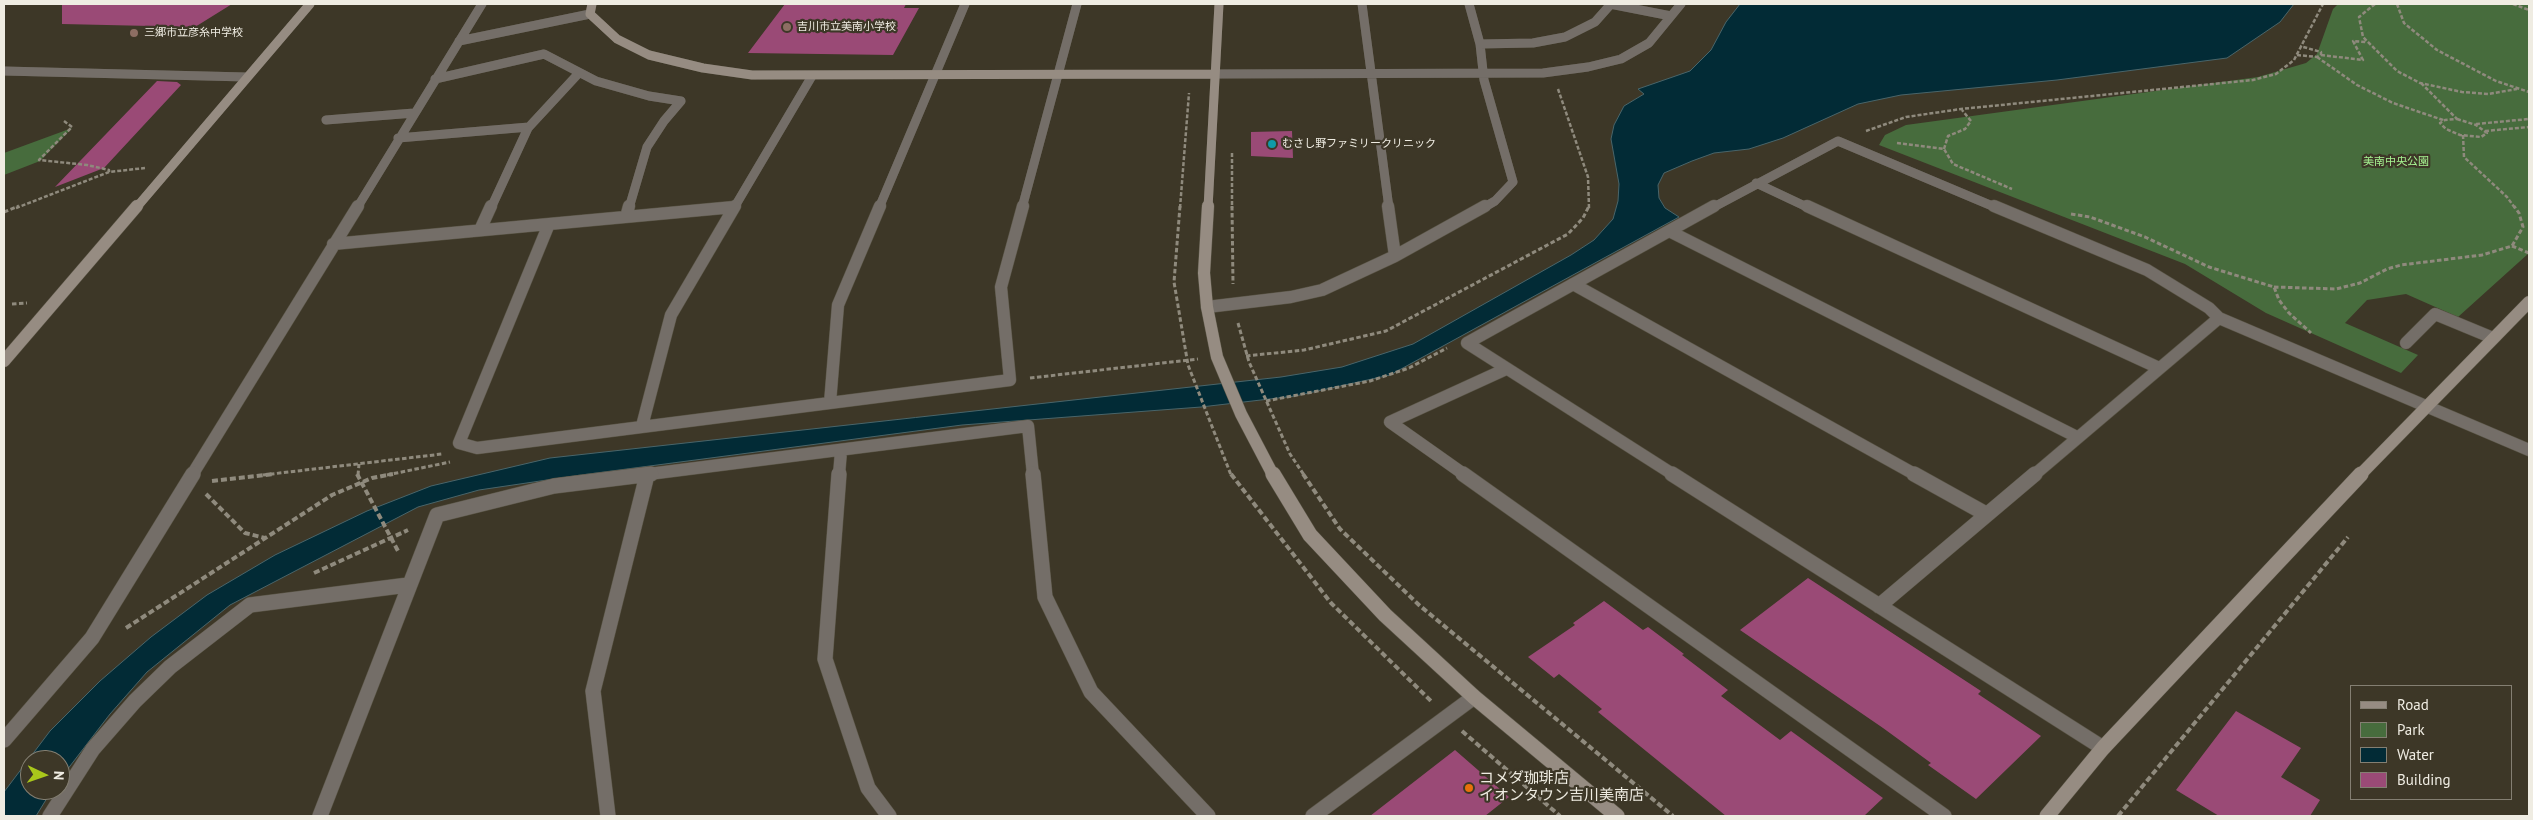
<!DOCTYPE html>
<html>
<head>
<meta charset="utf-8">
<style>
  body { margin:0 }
  #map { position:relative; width:2533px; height:820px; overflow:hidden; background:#3d3727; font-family:"PT Sans",sans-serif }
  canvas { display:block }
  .frame { position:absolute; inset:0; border:5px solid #efece2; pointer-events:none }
  .legend { position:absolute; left:2350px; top:685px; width:162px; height:115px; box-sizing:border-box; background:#3d3727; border:1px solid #847f72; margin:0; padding:6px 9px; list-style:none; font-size:15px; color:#efece2 }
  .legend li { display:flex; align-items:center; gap:10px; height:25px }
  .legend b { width:25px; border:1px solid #847f72 }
  .north { position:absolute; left:20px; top:750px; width:50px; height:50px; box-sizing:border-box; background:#3d3727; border:1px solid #847f72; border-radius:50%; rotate:93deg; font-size:14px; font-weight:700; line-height:20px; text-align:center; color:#efece2 }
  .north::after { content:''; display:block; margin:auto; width:18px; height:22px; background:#a9c71b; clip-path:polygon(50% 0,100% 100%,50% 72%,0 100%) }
</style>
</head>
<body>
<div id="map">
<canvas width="2533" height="820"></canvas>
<div class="frame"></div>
<ul class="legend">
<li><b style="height:6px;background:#968c82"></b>Road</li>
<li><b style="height:14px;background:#476c3d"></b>Park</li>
<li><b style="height:14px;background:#022b36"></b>Water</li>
<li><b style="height:14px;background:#9a4a76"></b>Building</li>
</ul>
<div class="north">N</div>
</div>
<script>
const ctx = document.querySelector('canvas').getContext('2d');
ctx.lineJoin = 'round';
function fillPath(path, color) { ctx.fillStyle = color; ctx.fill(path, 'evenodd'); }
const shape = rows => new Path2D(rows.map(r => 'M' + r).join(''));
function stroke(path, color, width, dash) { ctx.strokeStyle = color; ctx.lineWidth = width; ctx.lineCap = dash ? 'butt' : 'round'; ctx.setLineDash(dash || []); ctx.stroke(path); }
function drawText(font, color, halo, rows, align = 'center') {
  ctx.font = font + ' "PT Sans","Noto Sans JP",sans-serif'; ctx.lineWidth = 4.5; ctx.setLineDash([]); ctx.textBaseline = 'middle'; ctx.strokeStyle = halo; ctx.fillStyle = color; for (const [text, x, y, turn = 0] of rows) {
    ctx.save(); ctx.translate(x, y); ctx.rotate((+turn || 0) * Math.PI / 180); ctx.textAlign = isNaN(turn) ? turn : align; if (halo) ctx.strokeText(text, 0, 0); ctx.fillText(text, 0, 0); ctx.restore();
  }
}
fillPath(shape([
  [2338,4,2529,4,2529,253,2458,317,2406,294,2367,300,2345,323,2418,355,2401,373,2266,313,2185,264,1879,145,1885,135,1906,125,2258,77,2306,63,2317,54,2333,9],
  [72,128,40,161,4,175,4,153]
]), '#476c3d');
const water = shape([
  [1740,4,2294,4,2280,22,2227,58,2057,80,1901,95,1858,104,1783,138,1749,149,1714,153,1692,161,1664,173,1658,185,1659,198,1665,208,1679,217,1390,375,1295,396,1201,407,962,425,581,475,479,490,418,507,230,605,147,672,110,714,60,779,60,760,30,760,30,790,52,790,36,816,4,816,4,792,50,731,100,681,151,637,207,595,275,555,367,511,431,486,550,458,1281,377,1342,367,1413,344,1571,255,1594,240,1613,219,1618,201,1619,184,1611,139,1614,125,1624,106,1644,94,1638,89,1690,71,1711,50,1726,22,1740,4]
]);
fillPath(water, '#022b36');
stroke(water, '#49656a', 1);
fillPath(shape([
  [62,4,232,4,195,27,62,24],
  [785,4,906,4,904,8,919,8,893,55,748,53],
  [157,81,177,82,181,85,104,168,55,187],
  [1292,131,1293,158,1251,156,1251,132],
  [1808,578,1981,691,1978,694,2041,736,1976,799,1928,765,1931,763,1883,728,1740,630],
  [1604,601,1643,630,1648,627,1684,654,1682,655,1728,690,1721,696,1780,740,1791,731,1883,798,1864,816,1726,816,1598,712,1602,709,1559,674,1554,678,1528,657,1575,625,1573,623],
  [2236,711,2301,748,2281,777,2320,800,2310,816,2219,816,2176,790],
  [1455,750,1509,797,1485,816,1370,816]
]), '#9a4a76');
const lane = shape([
  [2406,343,2435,314,2493,338]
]);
const streetFar2 = shape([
  [1362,4,1389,208],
  [1469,4,1480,44,1484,80,1513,182,1495,201,1483,208],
  [1610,4,1671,16],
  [459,41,590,14],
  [1480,44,1533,43,1565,37,1595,22,1611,4],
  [4,71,246,77],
  [1214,74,1543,73,1588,67,1621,59,1649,43,1681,4],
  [435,79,544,54,596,81,649,96,681,101,664,121,647,147,629,208],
  [326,120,414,113],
  [398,138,529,127],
  [1756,183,1809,208],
  [357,208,482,4],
  [491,208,528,128,578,74],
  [728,208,734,207],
  [734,208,812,76],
  [879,208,965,4],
  [1022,208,1077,4],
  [1712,208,1838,141,1997,208]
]);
const streetFar1 = shape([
  [1388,206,1395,256],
  [1807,206,2159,368],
  [1994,206,2147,270,2209,308,2219,318,2529,450],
  [734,207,549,224,459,443,477,448,1010,380,1001,287,1023,206],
  [626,217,629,206],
  [480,230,491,206],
  [1671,232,2077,437],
  [333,244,549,224],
  [1573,284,1916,475],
  [1207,307,1291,297,1322,290,1395,256,1485,206],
  [830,403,838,305,880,206],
  [642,426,671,315,735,206],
  [192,475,358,206],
  [641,475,1028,426,1033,475],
  [839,475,841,451],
  [1465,475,1390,422,1506,369],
  [1674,475,1467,343,1714,206],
  [2034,475,2219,318]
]);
const street = shape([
  [839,474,825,659,868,788,889,816],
  [1033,474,1045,597,1091,692,1208,816],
  [1463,474,1944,816],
  [1672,474,2103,748],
  [1914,474,1986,514],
  [1879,606,2035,474],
  [4,740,92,638,193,474],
  [50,816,93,749,135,701,170,667,250,605,408,585],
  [320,816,437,515,554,486,651,474],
  [608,816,593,691,647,475],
  [1313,816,1474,697]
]);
const secondaryFar2 = shape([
  [592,4,590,14,617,39,649,55,703,68,752,75,1214,74],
  [136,208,310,4],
  [1208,208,1219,4]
]);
const secondaryFar1 = shape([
  [1208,206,1204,273,1207,307,1217,357,1241,414,1273,475],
  [4,361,137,206],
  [2360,475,2529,302]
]);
const secondary = shape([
  [1273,474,1310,535,1385,615,1474,697,1617,816],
  [2047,816,2103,748,2361,474]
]);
stroke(lane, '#595445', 13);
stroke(streetFar2, '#595445', 9);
stroke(streetFar1, '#595445', 13);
stroke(street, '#595445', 16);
stroke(secondaryFar2, '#595445', 9);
stroke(secondaryFar1, '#595445', 13);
stroke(secondary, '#595445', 16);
stroke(shape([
  [2375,4,2359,17,2363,37,2397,71,2420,83,2462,92,2488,94,2517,89],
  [2397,4,2404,23,2437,50,2496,81,2529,92],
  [2513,4,2529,10],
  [2297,55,2317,57,2321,55,2321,52,2300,46],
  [2321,55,2363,60,2353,41,2366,42],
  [2317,57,2357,85,2393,103,2443,120],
  [2421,83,2457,119],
  [1558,89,1588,177,1589,208],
  [2457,119,2476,125,2487,133,2481,137,2460,135,2446,129,2440,123,2445,120,2457,119],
  [64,121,72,127,39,160,87,165,109,170,109,172],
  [2476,124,2529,119],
  [1866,131,1906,117,1961,109,2253,80,2276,74,2294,60,2323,4],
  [2485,131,2529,127],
  [2463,135,2464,157,2507,197,2515,208],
  [1897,143,1944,149,1953,164,2012,189],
  [1944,149,1948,136,1965,129,1971,121,1962,110],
  [1232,153,1232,208],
  [16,208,109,172,145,168],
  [1180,208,1189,93]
]), '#8f8a7d', 2.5, [4, 2]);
stroke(shape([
  [1180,206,1174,282,1188,365,1231,475],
  [1232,206,1233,284],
  [4,212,19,206],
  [2071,214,2090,217,2145,237,2209,267,2274,287,2279,300,2289,313,2311,333],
  [2512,246,2529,253],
  [2274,287,2336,289,2360,283,2387,269,2401,265,2482,255,2512,246,2523,227,2519,213,2514,206],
  [12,304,27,303],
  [1238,323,1249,362,1290,454,1304,475],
  [1246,356,1304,350,1386,331,1568,234,1583,218,1589,206],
  [1030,378,1198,359],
  [1266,401,1370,381,1409,368,1447,348],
  [263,475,442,454],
  [358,475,359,464],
  [387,475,450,462]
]), '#8f8a7d', 3, [4.5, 2.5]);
stroke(shape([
  [357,474,398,551,397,553],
  [1231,474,1331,603,1431,701],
  [1303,474,1340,529,1419,605,1673,816],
  [212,481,274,474],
  [206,494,245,533,265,538],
  [314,573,408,530],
  [126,628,332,495,372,478,393,474],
  [1462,731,1560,816],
  [2118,816,2348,537]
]), '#8f8a7d', 4, [6, 3]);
stroke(lane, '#746e68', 12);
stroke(streetFar2, '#746e68', 9);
stroke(streetFar1, '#746e68', 12);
stroke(street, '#746e68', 15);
stroke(secondaryFar2, '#968c82', 9);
stroke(secondaryFar1, '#968c82', 12);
stroke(secondary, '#968c82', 15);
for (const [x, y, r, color] of [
  [787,27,5,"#8d6e63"],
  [134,33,5,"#8d6e63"],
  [1272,144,5,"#0f9aa8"],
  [1469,788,5,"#e8710a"]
]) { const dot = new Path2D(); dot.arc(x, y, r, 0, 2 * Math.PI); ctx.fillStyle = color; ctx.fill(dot); stroke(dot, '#3d3727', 2); }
drawText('11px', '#efece2', '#3d3727', [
  ["吉川市立美南小学校",797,27],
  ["三郷市立彦糸中学校",144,33],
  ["むさし野ファミリークリニック",1282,144]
], 'left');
drawText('11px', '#a6f391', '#3d3727', [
  ["美南中央公園",2396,162]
]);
drawText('15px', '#efece2', '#3d3727', [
  ["コメダ珈琲店",1479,779],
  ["イオンタウン吉川美南店",1479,796]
], 'left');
</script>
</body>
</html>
